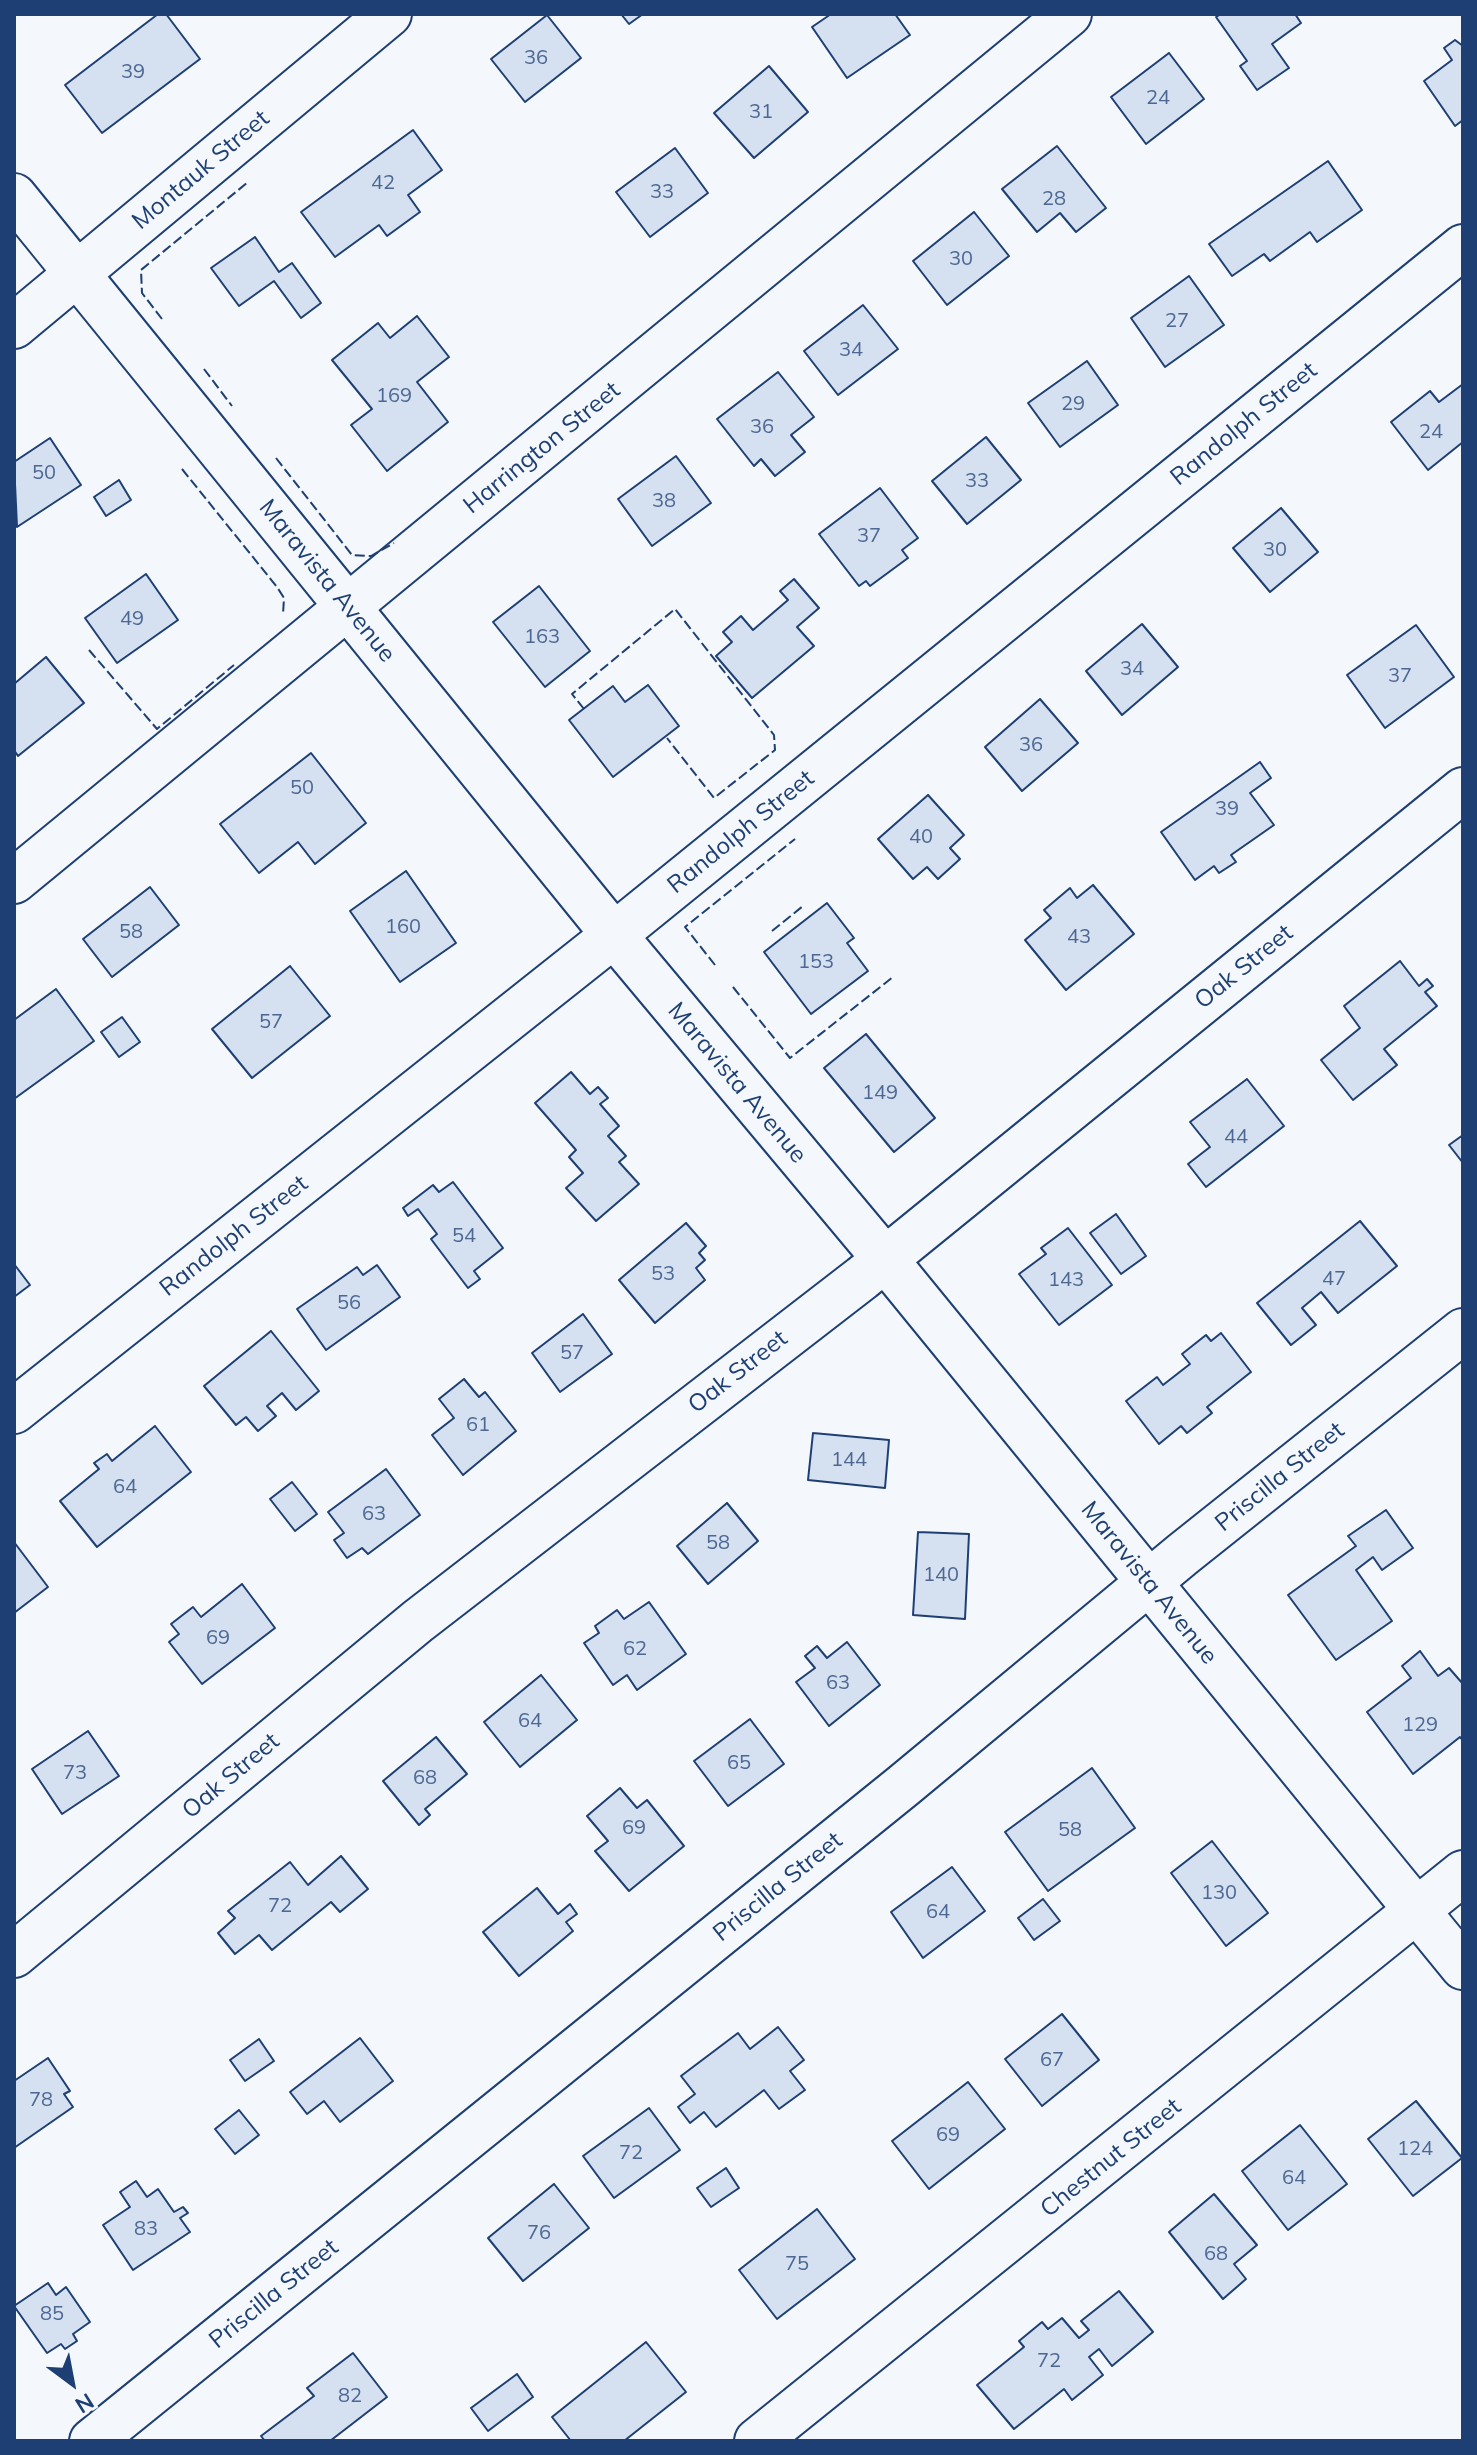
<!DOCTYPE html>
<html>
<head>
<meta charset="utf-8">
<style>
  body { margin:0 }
  #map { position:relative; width:1477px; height:2455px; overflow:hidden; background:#f4f7fb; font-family:Mulish,sans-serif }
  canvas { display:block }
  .frame { position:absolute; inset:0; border:16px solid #1d3f73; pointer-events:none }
  .north { position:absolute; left:32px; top:2343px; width:80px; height:80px; -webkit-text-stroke:6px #f4f7fb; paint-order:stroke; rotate:148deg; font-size:22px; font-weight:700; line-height:32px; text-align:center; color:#1d3f73 }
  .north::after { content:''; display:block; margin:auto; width:28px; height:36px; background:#1d3f73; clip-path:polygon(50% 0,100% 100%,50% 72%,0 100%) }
</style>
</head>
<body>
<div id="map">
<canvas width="1477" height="2455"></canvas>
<div class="frame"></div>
<div class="north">N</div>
</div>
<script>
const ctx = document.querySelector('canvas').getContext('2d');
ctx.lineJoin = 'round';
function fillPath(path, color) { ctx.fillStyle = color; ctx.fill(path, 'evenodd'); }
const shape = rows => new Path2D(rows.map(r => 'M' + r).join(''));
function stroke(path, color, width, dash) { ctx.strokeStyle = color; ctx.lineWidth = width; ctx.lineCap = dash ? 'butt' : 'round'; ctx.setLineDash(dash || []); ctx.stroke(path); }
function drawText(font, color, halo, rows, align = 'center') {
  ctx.font = font + ' Mulish,sans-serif'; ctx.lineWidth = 6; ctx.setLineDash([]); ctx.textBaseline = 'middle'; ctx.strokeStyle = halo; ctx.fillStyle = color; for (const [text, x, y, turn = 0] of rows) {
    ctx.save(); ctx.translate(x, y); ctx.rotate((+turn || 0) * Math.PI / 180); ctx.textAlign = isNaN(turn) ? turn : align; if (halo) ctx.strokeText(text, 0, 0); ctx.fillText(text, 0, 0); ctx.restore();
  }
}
const building = shape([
  [158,14,166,14,200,59,102,133,65,85,158,14],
  [621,14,643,14,629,24,621,14],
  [831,14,895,14,910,35,847,78,812,27,831,14],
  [1221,14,1295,14,1301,23,1272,44,1289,68,1257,90,1240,66,1247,61,1216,17,1221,14],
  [547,15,581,58,525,102,491,59,547,15],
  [1455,40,1463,46,1463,120,1455,126,1424,81,1452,60,1444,48,1455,40],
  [1169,53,1204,99,1146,144,1111,97,1169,53],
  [769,66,808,112,754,158,714,113,769,66],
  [413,130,442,170,408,195,420,212,387,236,379,225,335,257,301,212,413,130],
  [1057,146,1106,208,1076,232,1060,213,1037,232,1002,189,1057,146],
  [675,148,708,193,650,237,616,192,675,148],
  [1328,161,1362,210,1317,242,1310,232,1270,261,1264,254,1232,276,1209,244,1328,161],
  [974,212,1009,256,947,305,913,261,974,212],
  [255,237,279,272,292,263,321,303,301,318,274,281,239,306,211,268,255,237],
  [1189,276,1224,325,1165,367,1131,318,1189,276],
  [863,305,898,349,838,395,804,351,863,305],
  [417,316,449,357,417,382,448,422,387,471,351,425,372,409,332,360,378,323,390,338,417,316],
  [1087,361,1118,405,1060,447,1028,403,1087,361],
  [778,372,814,417,791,435,805,452,775,476,761,459,754,466,717,419,778,372],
  [1463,384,1463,442,1428,470,1391,422,1430,391,1439,402,1463,384],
  [986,437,1021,480,967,524,932,481,986,437],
  [50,438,81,485,17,527,14,462,50,438],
  [676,456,711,503,652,546,618,499,676,456],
  [119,480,131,500,106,516,94,497,119,480],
  [880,488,918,538,902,550,908,558,870,586,866,581,859,586,819,534,880,488],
  [1281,508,1318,552,1270,592,1233,548,1281,508],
  [146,574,178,620,117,663,85,618,146,574],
  [794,579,819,608,797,627,814,646,752,698,716,656,732,642,723,632,741,616,753,630,788,600,780,591,794,579],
  [539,586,590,651,545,687,493,622,539,586],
  [1142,624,1178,667,1122,715,1086,671,1142,624],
  [1416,625,1454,677,1385,728,1347,675,1416,625],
  [46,657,84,703,18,756,14,750,14,684,46,657],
  [648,685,679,726,613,777,569,720,613,686,625,702,648,685],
  [1040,699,1078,743,1022,791,985,747,1040,699],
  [311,753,366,823,315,864,298,842,259,873,220,824,311,753],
  [1260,762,1271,778,1250,793,1274,825,1231,855,1236,862,1219,873,1214,866,1195,880,1161,832,1260,762],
  [928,795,964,835,950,848,960,859,938,879,927,867,913,879,878,839,928,795],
  [406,871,456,943,400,982,350,911,406,871],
  [1093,885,1134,934,1066,990,1025,940,1051,918,1044,910,1070,888,1077,898,1093,885],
  [150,887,179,925,112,977,83,939,150,887],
  [827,903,854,938,847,943,868,971,811,1014,764,952,827,903],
  [1400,961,1419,986,1427,979,1433,986,1425,992,1437,1006,1384,1049,1397,1065,1353,1100,1321,1060,1360,1028,1344,1006,1400,961],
  [290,966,330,1016,252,1078,212,1029,290,966],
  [56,989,94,1041,14,1099,14,1020,56,989],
  [122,1017,140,1042,119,1057,101,1032,122,1017],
  [866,1034,935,1118,894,1152,824,1068,866,1034],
  [571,1072,590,1094,598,1087,608,1098,600,1104,619,1126,608,1136,626,1156,619,1162,639,1184,596,1221,566,1188,583,1173,569,1157,576,1150,535,1103,571,1072],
  [1247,1079,1284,1126,1206,1187,1188,1164,1210,1147,1190,1122,1247,1079],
  [1463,1135,1463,1163,1449,1145,1463,1135],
  [453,1182,503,1248,474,1271,480,1279,468,1288,431,1239,437,1234,418,1209,408,1216,403,1208,433,1185,439,1192,453,1182],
  [1116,1214,1146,1256,1121,1274,1090,1233,1116,1214],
  [1360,1221,1397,1266,1338,1313,1321,1292,1302,1308,1316,1325,1291,1345,1257,1303,1360,1221],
  [686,1223,706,1246,699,1253,705,1260,696,1268,705,1280,655,1323,619,1280,686,1223],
  [1068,1228,1112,1285,1059,1325,1019,1274,1046,1254,1041,1248,1068,1228],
  [14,1264,30,1285,14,1297,14,1264],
  [377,1265,400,1297,326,1350,297,1309,357,1267,363,1275,377,1265],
  [583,1314,612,1354,560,1392,532,1353,583,1314],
  [271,1331,319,1391,296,1410,282,1393,267,1406,276,1416,258,1431,246,1417,236,1425,204,1386,271,1331],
  [1221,1333,1251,1372,1207,1407,1212,1413,1187,1433,1181,1426,1159,1444,1126,1401,1157,1377,1163,1385,1190,1364,1182,1354,1206,1335,1211,1341,1221,1333],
  [464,1379,479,1397,485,1392,516,1431,463,1475,432,1435,454,1418,439,1399,464,1379],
  [155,1426,191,1472,97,1547,60,1501,99,1469,94,1463,107,1454,112,1461,155,1426],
  [813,1433,889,1440,885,1488,808,1480,813,1433],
  [386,1469,420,1515,368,1554,362,1548,347,1558,334,1540,344,1533,328,1512,386,1469],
  [292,1482,317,1514,295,1531,270,1499,292,1482],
  [727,1503,758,1541,708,1584,677,1546,727,1503],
  [1386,1510,1413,1548,1382,1570,1373,1557,1356,1570,1392,1621,1336,1660,1288,1595,1356,1546,1348,1536,1386,1510],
  [918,1532,969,1534,965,1619,913,1615,918,1532],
  [14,1542,48,1587,14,1613,14,1542],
  [242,1584,275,1628,202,1684,169,1642,179,1634,171,1624,193,1607,201,1617,242,1584],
  [649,1602,686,1654,637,1690,627,1675,613,1685,584,1643,599,1633,595,1626,617,1610,624,1619,649,1602],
  [847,1642,880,1685,829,1726,796,1682,815,1668,805,1656,817,1646,827,1658,847,1642],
  [1420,1651,1438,1676,1449,1668,1463,1684,1463,1741,1460,1737,1413,1774,1367,1712,1411,1678,1402,1666,1420,1651],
  [541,1675,577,1720,520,1767,484,1722,541,1675],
  [750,1719,784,1764,728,1806,694,1761,750,1719],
  [88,1731,119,1776,62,1814,32,1769,88,1731],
  [436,1737,467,1774,425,1809,430,1815,419,1825,383,1781,436,1737],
  [1092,1768,1135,1828,1048,1891,1005,1832,1092,1768],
  [620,1788,637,1808,647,1800,684,1846,629,1891,595,1851,608,1841,587,1816,620,1788],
  [1212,1841,1268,1913,1226,1946,1171,1873,1212,1841],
  [341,1856,368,1889,340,1912,331,1902,272,1950,259,1935,235,1954,218,1933,235,1918,228,1911,290,1862,308,1885,341,1856],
  [952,1867,985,1911,923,1958,891,1912,952,1867],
  [537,1888,558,1914,570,1904,577,1914,566,1922,573,1931,519,1976,483,1932,537,1888],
  [1043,1899,1060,1921,1034,1940,1018,1918,1043,1899],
  [1062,2014,1099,2060,1042,2106,1005,2059,1062,2014],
  [778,2027,804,2060,790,2071,805,2090,779,2109,764,2090,716,2127,704,2112,690,2123,678,2107,695,2094,681,2076,738,2033,750,2049,778,2027],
  [360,2038,393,2081,340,2122,324,2101,307,2114,290,2092,360,2038],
  [259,2039,274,2061,245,2081,230,2060,259,2039],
  [48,2058,70,2091,64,2094,73,2107,14,2148,14,2081,48,2058],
  [968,2082,1005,2129,929,2189,892,2141,968,2082],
  [1416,2101,1462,2158,1413,2196,1368,2139,1416,2101],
  [649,2108,680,2150,614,2198,583,2156,649,2108],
  [239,2110,259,2135,235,2154,215,2129,239,2110],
  [1300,2125,1347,2184,1288,2230,1242,2171,1300,2125],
  [726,2168,739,2188,711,2207,697,2188,726,2168],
  [136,2181,147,2197,158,2189,174,2212,183,2207,188,2213,180,2218,190,2232,133,2270,103,2225,130,2207,120,2192,136,2181],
  [554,2184,589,2228,523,2281,488,2238,554,2184],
  [1214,2194,1257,2245,1234,2264,1246,2279,1223,2299,1169,2232,1214,2194],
  [817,2209,855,2259,777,2319,739,2270,817,2209],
  [48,2283,56,2295,66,2287,90,2322,73,2334,77,2341,65,2349,61,2344,47,2353,14,2306,48,2283],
  [1119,2291,1153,2332,1112,2366,1099,2349,1089,2357,1103,2375,1072,2400,1064,2389,1014,2429,977,2385,1024,2347,1019,2341,1042,2322,1048,2329,1062,2318,1079,2338,1089,2330,1081,2321,1119,2291],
  [646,2342,686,2392,624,2441,571,2441,552,2417,646,2342],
  [353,2353,387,2397,330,2441,265,2441,261,2436,314,2396,307,2388,353,2353],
  [517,2374,533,2397,488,2431,471,2408,517,2374]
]);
fillPath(building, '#d5e0f0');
stroke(building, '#1d3f73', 2);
const minor = shape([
  [14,326,389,14],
  [14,881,1069,14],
  [14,1411,614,935,1463,247],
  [14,1955,418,1621,862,1278,1463,790],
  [92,2441,903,1786,1183,1554,1463,1331],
  [757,2441,1463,1873]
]);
const major = shape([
  [14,196,614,935,885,1259,1463,1967]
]);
stroke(minor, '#1d3f73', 48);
stroke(major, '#1d3f73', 48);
stroke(minor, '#f4f7fb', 44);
stroke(major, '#f4f7fb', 44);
stroke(shape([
  [162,319,142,293,141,270,248,182],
  [204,369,232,406],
  [276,458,352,555,371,556,394,543],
  [182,469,277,587,284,598,283,614],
  [89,650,157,729,234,665],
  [584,709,572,694,675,609,774,735,775,750,714,798,667,738],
  [772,931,803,906],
  [715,965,685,927,795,839],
  [733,987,790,1058,893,977]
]), '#1d3f73', 2, [10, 4]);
drawText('20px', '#4b6792', null, [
  ["36",536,58],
  ["39",133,72],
  ["24",1158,98],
  ["31",761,112],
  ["42",383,183],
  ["33",662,192],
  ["28",1054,199],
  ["30",961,259],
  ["27",1177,321],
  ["34",851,350],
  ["169",394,396],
  ["29",1073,404],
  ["36",762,427],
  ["24",1431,432],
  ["50",44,473],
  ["33",977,481],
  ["38",664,501],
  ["37",869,536],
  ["30",1275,550],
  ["49",132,619],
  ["163",542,637],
  ["34",1132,669],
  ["37",1400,676],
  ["36",1031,745],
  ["50",302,788],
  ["39",1227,809],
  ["40",921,837],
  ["160",403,927],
  ["58",131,932],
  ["43",1079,937],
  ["153",816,962],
  ["57",271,1022],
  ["149",880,1093],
  ["44",1236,1137],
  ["54",464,1236],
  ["53",663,1274],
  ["47",1334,1279],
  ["143",1066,1280],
  ["56",349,1303],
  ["57",572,1353],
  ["61",478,1425],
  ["144",849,1460],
  ["64",125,1487],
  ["63",374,1514],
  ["58",718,1543],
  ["140",941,1575],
  ["69",218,1638],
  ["62",635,1649],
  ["63",838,1683],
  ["64",530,1721],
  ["129",1420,1725],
  ["65",739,1763],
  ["73",75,1773],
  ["68",425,1778],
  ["69",634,1828],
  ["58",1070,1830],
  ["130",1219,1893],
  ["72",280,1906],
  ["64",938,1912],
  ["67",1052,2060],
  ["78",41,2100],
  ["69",948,2135],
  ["124",1415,2149],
  ["72",631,2153],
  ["64",1294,2178],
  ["83",146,2229],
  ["76",539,2233],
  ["68",1216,2254],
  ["75",797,2264],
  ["85",52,2314],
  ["72",1049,2361],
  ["82",350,2396]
]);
drawText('24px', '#1d3f73', '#f4f7fb', [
  ["Montauk Street",201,170,-40],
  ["Randolph Street",1244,424,-39],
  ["Harrington Street",542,448,-39],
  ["Maravista Avenue",327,581,51],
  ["Randolph Street",741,832,-39],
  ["Oak Street",1244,967,-39],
  ["Maravista Avenue",737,1083,50],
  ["Randolph Street",234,1236,-38],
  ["Oak Street",738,1372,-38],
  ["Priscilla Street",1280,1477,-39],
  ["Maravista Avenue",1149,1583,51],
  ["Oak Street",231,1776,-40],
  ["Priscilla Street",778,1887,-39],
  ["Chestnut Street",1111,2158,-39],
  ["Priscilla Street",274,2294,-39]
]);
</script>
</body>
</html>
